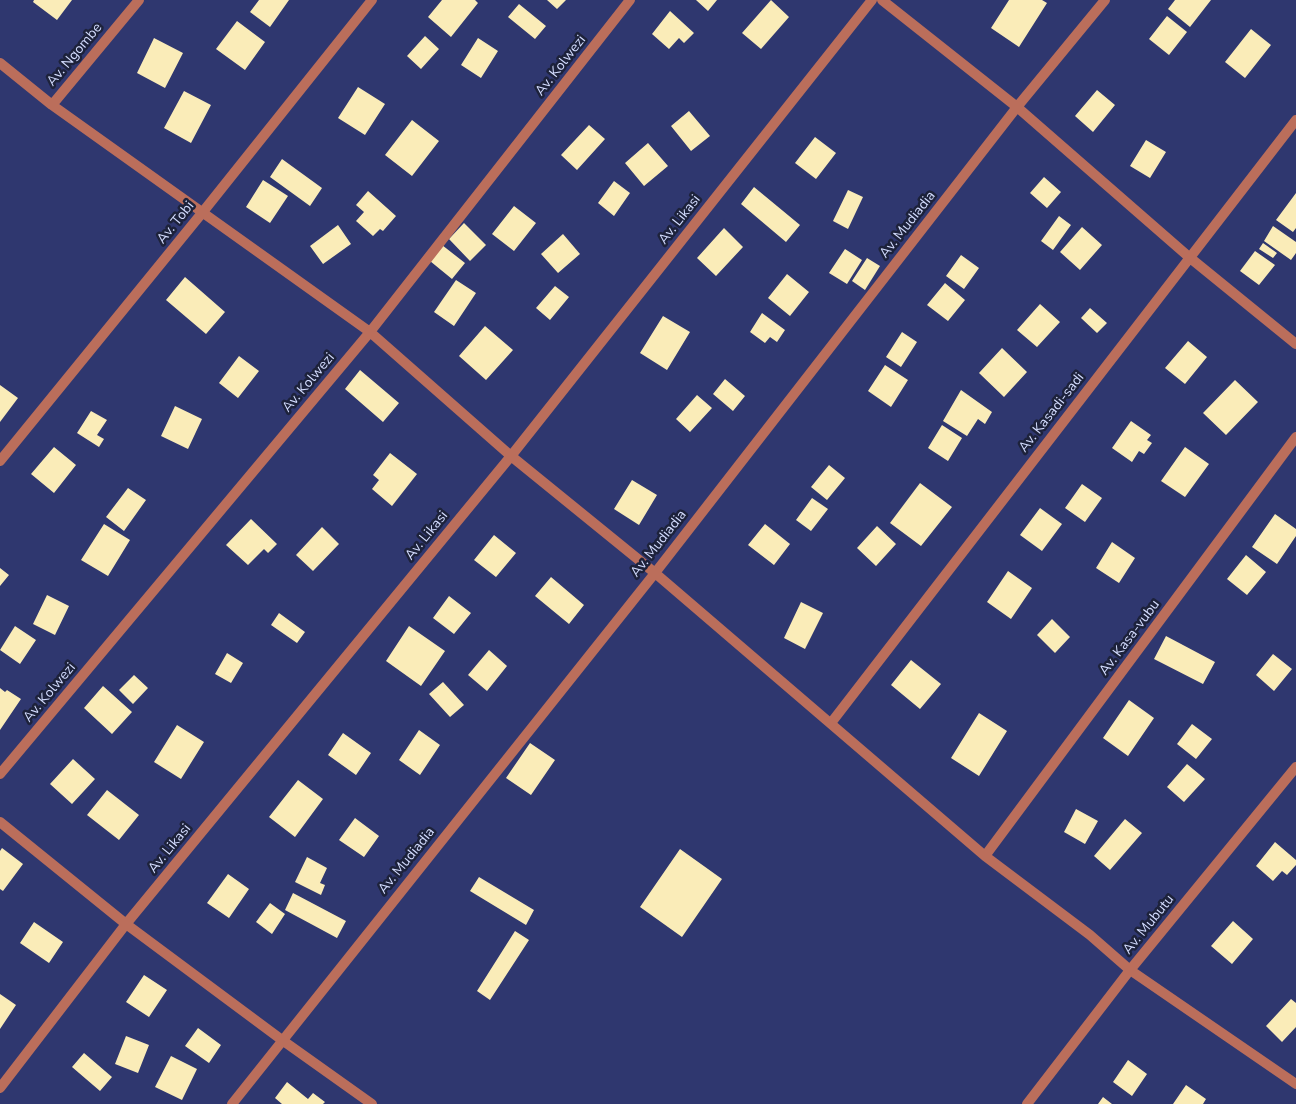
<!DOCTYPE html>
<html>
<head>
<meta charset="utf-8">
<style>
  body { margin:0 }
  canvas { display:block; background:#2f376f }
</style>
</head>
<body>
<canvas width="1296" height="1104"></canvas>
<script>
const ctx = document.querySelector('canvas').getContext('2d');
ctx.lineJoin = 'round';
function fillPath(path, color) { ctx.fillStyle = color; ctx.fill(path, 'evenodd'); }
const shape = rows => new Path2D(rows.map(r => 'M' + r).join(''));
function stroke(path, color, width, dash) { ctx.strokeStyle = color; ctx.lineWidth = width; ctx.lineCap = dash ? 'butt' : 'round'; ctx.setLineDash(dash || []); ctx.stroke(path); }
function drawText(font, color, halo, rows, align = 'center') {
  ctx.font = font + ' "Nunito Sans",sans-serif'; ctx.lineWidth = 5; ctx.setLineDash([]); ctx.textBaseline = 'middle'; ctx.strokeStyle = halo; ctx.fillStyle = color; for (const [text, x, y, turn = 0] of rows) {
    ctx.save(); ctx.translate(x, y); ctx.rotate((+turn || 0) * Math.PI / 180); ctx.textAlign = isNaN(turn) ? turn : align; if (halo) ctx.strokeText(text, 0, 0); ctx.fillText(text, 0, 0); ctx.restore();
  }
}
fillPath(shape([
  [34,0,72,0,57,20,33,2],
  [259,0,289,0,270,27,250,12],
  [442,0,475,0,478,3,451,37,428,17],
  [547,0,566,0,557,9],
  [696,0,717,0,708,11],
  [771,0,789,17,761,49,742,33],
  [1009,0,1042,0,1047,3,1019,47,991,28],
  [1175,0,1211,0,1190,27,1168,9],
  [519,4,546,26,535,39,508,17],
  [670,11,694,33,684,43,679,38,669,49,652,34],
  [1167,16,1187,32,1169,55,1149,39],
  [237,21,265,42,245,70,216,49],
  [1251,29,1271,45,1245,78,1225,62],
  [425,36,439,49,421,69,407,56],
  [154,38,183,53,165,88,137,73],
  [478,38,498,51,481,78,461,65],
  [358,87,385,104,365,135,338,118],
  [1097,90,1115,105,1093,132,1075,116],
  [184,91,211,105,191,143,164,128],
  [689,111,710,136,691,151,671,126],
  [412,120,439,141,412,176,385,155],
  [589,125,605,139,577,170,561,155],
  [815,137,836,153,816,179,795,163],
  [1146,140,1166,152,1150,178,1130,166],
  [648,143,668,166,644,186,625,163],
  [282,159,322,188,310,206,270,177],
  [1044,177,1061,192,1047,208,1030,193],
  [263,180,288,196,270,223,246,207],
  [614,181,630,193,614,216,598,203],
  [754,187,800,225,786,242,741,204],
  [848,190,863,197,848,229,833,221],
  [368,191,396,216,383,231,380,229,373,236,356,221,364,212,356,205],
  [1296,193,1296,228,1293,232,1276,220],
  [514,206,536,223,514,251,492,234],
  [1059,216,1071,225,1053,250,1041,241],
  [464,223,486,245,470,261,449,239],
  [338,225,351,244,323,264,310,246],
  [1273,226,1296,242,1296,253,1291,260,1264,241],
  [1082,227,1102,245,1080,270,1060,252],
  [724,228,743,247,716,276,697,258],
  [563,234,580,254,558,273,541,254],
  [1263,243,1277,253,1273,258,1259,249],
  [442,245,465,263,452,279,430,261],
  [845,249,862,260,847,284,829,273],
  [1255,251,1275,265,1259,285,1240,271],
  [961,255,979,268,964,289,946,276],
  [867,258,880,266,865,290,852,281],
  [787,274,809,292,790,316,768,298],
  [185,277,225,312,206,334,166,300],
  [456,280,476,293,454,326,434,312],
  [945,283,965,300,948,321,927,305],
  [555,286,569,297,550,320,536,308],
  [1040,304,1060,322,1037,347,1017,330],
  [1090,308,1107,323,1097,333,1081,318],
  [762,313,785,330,777,342,770,337,765,343,750,332],
  [663,316,690,332,667,370,640,353],
  [485,326,513,350,486,380,459,356],
  [902,332,917,342,901,367,886,357],
  [1188,341,1207,357,1185,384,1165,368],
  [1002,348,1027,372,1004,397,979,373],
  [239,356,259,371,238,398,219,383],
  [885,365,908,380,891,407,868,391],
  [360,370,399,403,383,422,345,389],
  [725,379,745,396,733,411,713,394],
  [1235,380,1258,402,1226,435,1203,413],
  [0,385,18,398,0,422],
  [961,390,992,412,985,424,978,419,967,436,943,421],
  [697,395,712,408,690,432,676,419],
  [175,406,202,419,188,449,161,436],
  [91,411,107,420,97,435,104,439,99,447,77,433],
  [1131,421,1151,435,1147,440,1152,443,1144,454,1139,451,1132,462,1112,448],
  [942,425,962,438,948,461,928,448],
  [54,447,76,465,54,493,31,474],
  [1185,447,1209,464,1185,497,1161,481],
  [390,453,417,474,392,506,372,489,379,480,373,475],
  [829,465,845,478,827,500,811,487],
  [632,480,657,495,639,525,614,509],
  [920,483,952,507,921,546,890,523],
  [1082,484,1102,498,1085,522,1065,508],
  [128,488,146,500,124,531,106,517],
  [812,498,828,509,811,531,796,520],
  [1040,508,1062,524,1042,551,1020,535],
  [1275,514,1296,529,1296,536,1277,564,1252,547],
  [251,519,277,544,268,553,264,549,248,565,226,545],
  [104,524,130,540,108,576,81,560],
  [765,524,790,544,774,565,748,545],
  [877,526,896,544,876,566,857,548],
  [322,527,339,544,313,571,296,555],
  [494,535,516,553,496,577,474,560],
  [1112,542,1135,558,1119,583,1096,568],
  [1246,555,1266,572,1247,595,1227,579],
  [0,568,9,575,0,586],
  [1008,571,1032,588,1011,619,987,602],
  [551,577,584,605,569,624,535,596],
  [47,595,69,606,55,635,33,624],
  [449,596,471,613,454,634,433,618],
  [801,602,823,613,805,649,784,638],
  [279,613,305,632,297,643,271,625],
  [1052,619,1070,637,1055,653,1037,635],
  [15,626,36,640,20,664,0,650],
  [409,626,445,651,421,686,386,661],
  [1166,636,1215,662,1203,684,1154,659],
  [489,650,507,666,487,691,468,675],
  [227,653,243,663,231,683,215,674],
  [1273,654,1292,669,1274,691,1256,675],
  [911,660,941,684,920,709,891,685],
  [134,675,148,688,133,704,119,690],
  [443,682,464,705,450,717,429,694],
  [103,686,132,712,112,734,84,708],
  [0,688,5,692,7,690,21,699,0,730],
  [1129,700,1154,718,1128,756,1103,738],
  [979,713,1007,731,979,776,951,758],
  [1192,724,1212,739,1196,759,1177,744],
  [177,725,204,742,181,779,154,762],
  [419,730,440,745,420,775,399,760],
  [343,733,371,753,356,775,328,755],
  [530,743,555,760,531,795,506,778],
  [73,759,95,779,72,804,50,784],
  [1187,764,1205,779,1184,802,1167,787],
  [298,780,323,799,295,837,269,817],
  [107,790,139,815,119,840,87,815],
  [1076,809,1098,821,1085,844,1064,832],
  [355,818,379,836,364,857,339,840],
  [1125,819,1142,833,1110,870,1094,856],
  [1275,842,1296,860,1296,865,1287,875,1282,871,1273,881,1256,866],
  [2,848,23,864,3,891,0,889,0,851],
  [680,849,722,879,682,937,640,907],
  [307,857,327,868,320,883,325,885,321,895,295,882],
  [228,874,249,889,229,918,207,903],
  [479,877,534,910,526,925,470,891],
  [293,893,346,921,337,938,285,910],
  [270,903,285,914,272,934,256,922],
  [1233,921,1253,939,1232,964,1211,946],
  [34,922,63,942,49,963,20,943],
  [515,931,529,940,490,1000,477,991],
  [144,975,167,990,149,1017,126,1002],
  [0,994,16,1005,0,1029],
  [1291,999,1296,1003,1296,1027,1282,1042,1266,1026],
  [198,1028,221,1045,209,1063,185,1046],
  [126,1036,149,1045,138,1073,115,1064],
  [84,1053,112,1077,100,1091,72,1067],
  [171,1056,197,1069,182,1100,155,1087],
  [1128,1060,1147,1074,1132,1096,1113,1082],
  [287,1082,308,1099,313,1093,325,1102,323,1104,282,1104,275,1098],
  [1186,1085,1206,1099,1203,1104,1173,1104],
  [1103,1097,1112,1104,1098,1104]
]), '#faecb8');
stroke(shape([
  [882,0,1017,107,1189,257,1296,344],
  [0,63,52,105,370,332,511,456,655,573,985,856,1090,935,1130,970,1296,1084],
  [52,105,139,0],
  [0,461,202,213,372,0],
  [831,723,1296,120],
  [0,774,370,332,630,0],
  [0,822,126,924,282,1040,372,1104],
  [985,856,1296,437],
  [0,1088,126,924,511,456,872,0],
  [232,1104,655,573,1017,107,1105,0],
  [1027,1104,1130,970,1296,767]
]), '#bb6e5b', 10);
drawText('14px', '#d3dcfe', '#1d223b', [
  ["Av. Ngombe",75,55,-50],
  ["Av. Kolwezi",561,66,-52],
  ["Av. Likasi",680,220,-52],
  ["Av. Tobi",176,223,-51],
  ["Av. Mudiadia",908,225,-52],
  ["Av. Kolwezi",309,383,-50],
  ["Av. Kasadi-sadi",1052,413,-52],
  ["Av. Likasi",427,536,-51],
  ["Av. Mudiadia",659,544,-52],
  ["Av. Kasa-vubu",1130,638,-53],
  ["Av. Kolwezi",50,693,-50],
  ["Av. Likasi",170,849,-51],
  ["Av. Mudiadia",407,861,-51],
  ["Av. Mubutu",1149,925,-51]
]);
</script>
</body>
</html>
